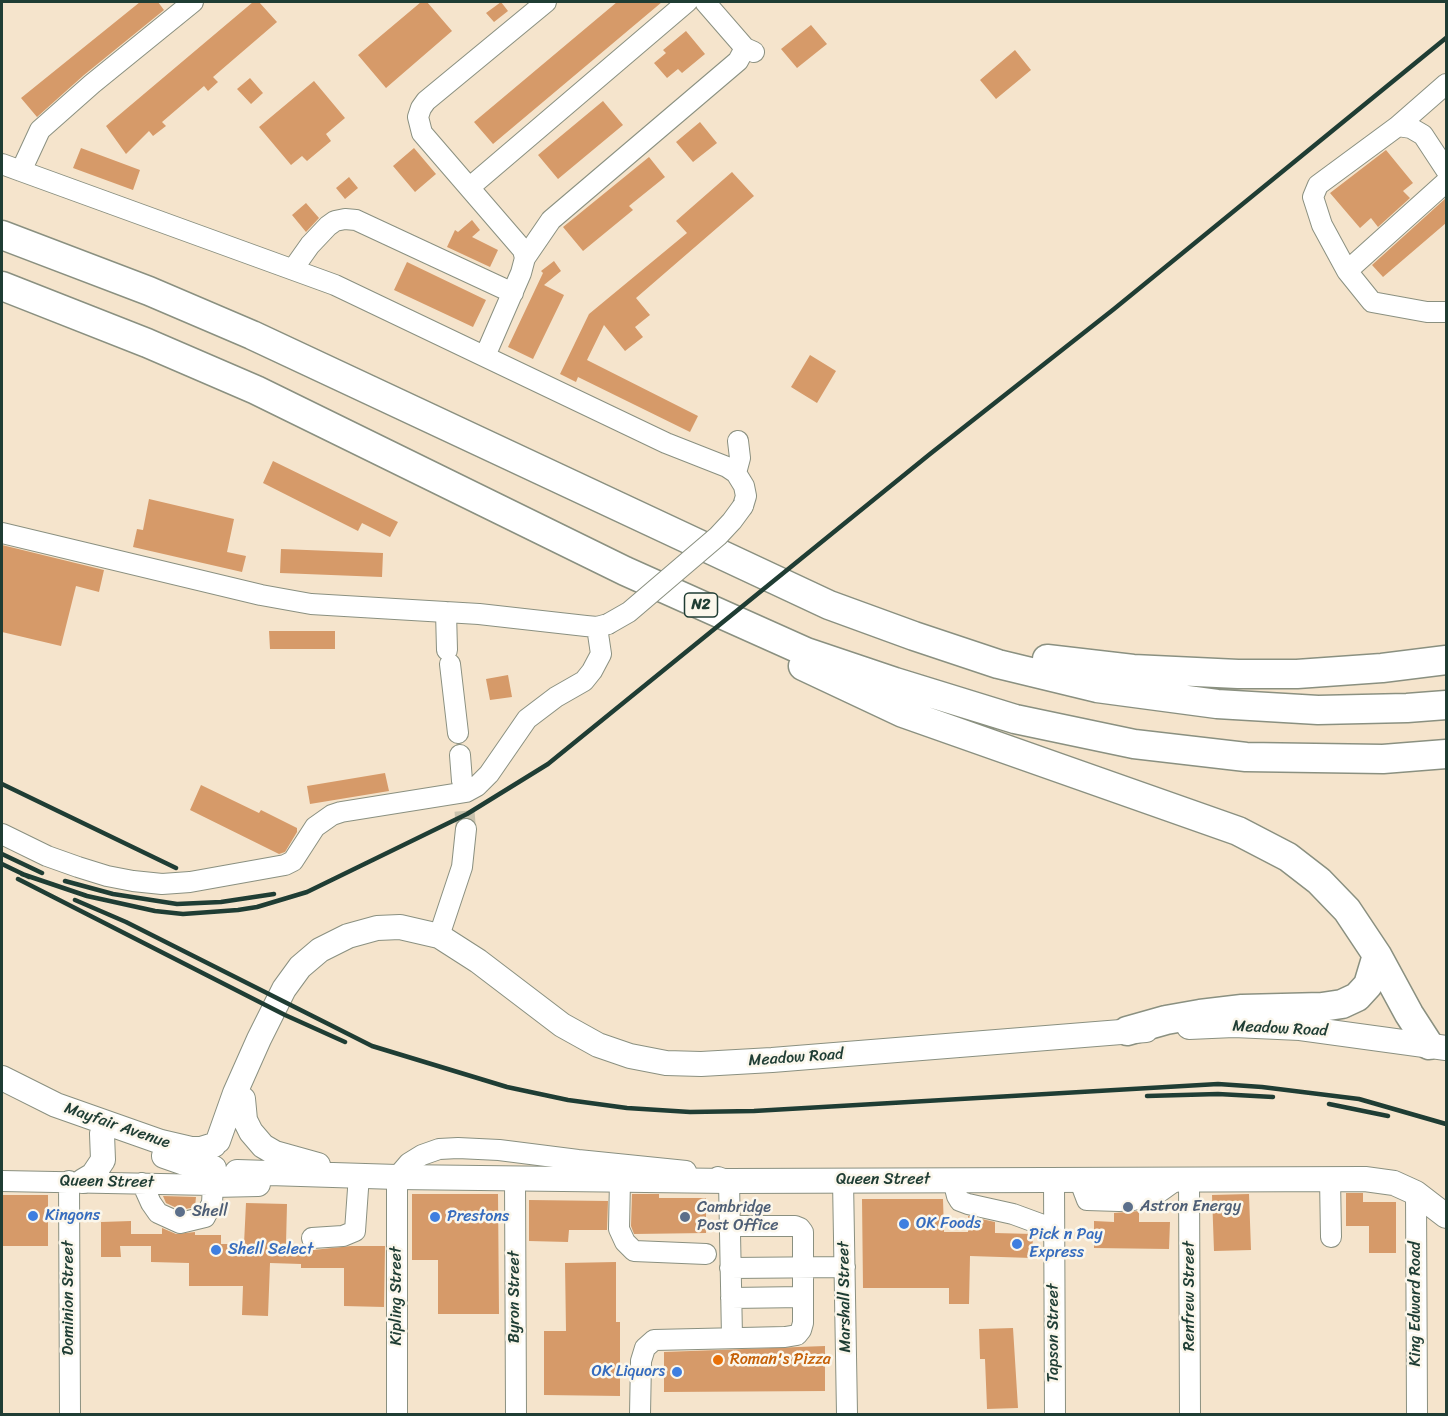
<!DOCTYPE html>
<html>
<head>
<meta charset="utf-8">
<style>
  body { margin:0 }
  #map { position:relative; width:1448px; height:1416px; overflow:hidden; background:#f5e4cc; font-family:Sriracha,sans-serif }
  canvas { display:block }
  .frame { position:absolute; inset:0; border:3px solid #1f3d34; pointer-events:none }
</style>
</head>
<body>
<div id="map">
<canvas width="1448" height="1416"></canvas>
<div class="frame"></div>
</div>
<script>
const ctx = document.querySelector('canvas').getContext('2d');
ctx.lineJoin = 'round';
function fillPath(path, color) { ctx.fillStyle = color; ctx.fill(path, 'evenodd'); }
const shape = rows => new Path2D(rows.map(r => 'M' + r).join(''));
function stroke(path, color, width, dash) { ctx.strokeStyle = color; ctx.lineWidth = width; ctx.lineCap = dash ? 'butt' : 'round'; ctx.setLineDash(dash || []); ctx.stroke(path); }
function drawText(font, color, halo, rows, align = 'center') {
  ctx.font = font + ' Sriracha,sans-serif'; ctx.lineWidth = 5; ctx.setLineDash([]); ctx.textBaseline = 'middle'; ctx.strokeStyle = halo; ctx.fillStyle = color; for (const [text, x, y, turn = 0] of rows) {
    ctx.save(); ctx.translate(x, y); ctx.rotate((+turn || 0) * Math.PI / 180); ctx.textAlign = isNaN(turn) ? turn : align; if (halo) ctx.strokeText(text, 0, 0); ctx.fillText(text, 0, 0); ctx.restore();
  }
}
fillPath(shape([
  [140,2,158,2,164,10,84,75,37,117,21,98],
  [253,2,259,2,277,22,213,77,218,82,208,91,204,86,162,122,166,126,153,136,149,131,126,154,106,126],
  [421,2,427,2,452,31,386,88,358,55],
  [501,2,508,11,494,22,486,13],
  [617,2,662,2,493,144,474,122],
  [811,25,827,44,797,68,781,49],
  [686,31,705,54,682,73,678,69,667,78,654,63,666,53,663,50],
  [1015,50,1031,70,996,99,980,80],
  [250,78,263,93,251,104,237,89],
  [314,81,345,118,326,134,331,141,307,161,302,156,291,165,259,127],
  [603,101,623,125,558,179,538,155],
  [700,122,717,143,693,162,676,142],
  [81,148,140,170,133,190,73,168],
  [414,148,436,174,415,192,393,166],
  [1386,150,1413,183,1403,191,1410,198,1378,227,1371,218,1360,228,1330,193],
  [649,157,665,177,629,206,633,210,583,251,563,227],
  [732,172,754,196,636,298,650,315,635,327,643,337,625,351,604,325,587,360,698,416,690,432,578,377,576,382,560,374,589,314,687,233,676,221],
  [349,177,358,188,345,199,336,188],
  [1446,198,1446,223,1383,277,1372,265],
  [306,203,319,218,306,232,292,215],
  [472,220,480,230,472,237,498,250,490,267,447,247,455,230,458,232],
  [554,261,561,271,544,285,564,295,533,359,508,347,543,273,541,271],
  [407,262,486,300,473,327,394,290],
  [810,355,836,371,817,403,791,387],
  [273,461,398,522,390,537,362,523,358,531,263,483],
  [149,499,234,519,227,552,246,556,242,572,133,547,137,529,143,530],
  [2,545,104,570,99,592,76,586,61,646,2,632],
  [281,549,383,553,382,577,280,573],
  [269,631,335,631,335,649,270,649],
  [508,675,512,697,490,700,486,679],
  [385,773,389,791,310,804,307,786],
  [201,785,259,813,261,810,297,828,297,832,285,852,279,854,190,810],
  [1346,1193,1363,1193,1363,1202,1396,1202,1396,1253,1369,1253,1369,1226,1346,1226],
  [412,1194,498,1194,499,1314,438,1314,438,1260,412,1260],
  [632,1194,659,1194,659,1198,706,1198,706,1233,634,1234,631,1226],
  [1249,1194,1251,1250,1214,1251,1212,1195],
  [2,1195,48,1195,48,1246,2,1246],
  [163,1196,196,1197,195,1207,181,1210,166,1203],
  [862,1199,943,1199,944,1232,968,1232,968,1216,995,1222,995,1233,1033,1234,1032,1258,970,1256,969,1304,949,1304,949,1288,863,1288],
  [529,1200,608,1201,607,1230,569,1230,568,1242,529,1241],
  [246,1203,287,1204,286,1244,302,1245,306,1248,313,1250,351,1246,385,1246,384,1307,344,1306,344,1268,301,1268,301,1264,270,1263,268,1316,242,1315,243,1286,189,1286,189,1263,151,1262,151,1246,120,1246,121,1257,101,1257,101,1222,131,1221,131,1234,162,1234,162,1228,176,1234,195,1232,195,1235,221,1235,221,1244,244,1244],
  [1139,1211,1139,1222,1170,1222,1169,1249,1094,1248,1094,1221,1114,1222,1114,1213],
  [616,1262,616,1322,620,1322,620,1396,544,1395,544,1331,566,1331,565,1263],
  [1013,1328,1018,1408,987,1409,985,1359,980,1359,979,1329],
  [825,1346,825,1391,664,1392,664,1352]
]), '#d69a69');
stroke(shape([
  [462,781,466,829]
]), '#cac3ae', 20, [20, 10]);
const minor = shape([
  [193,2,92,84,40,130,21,171,335,285,666,443,727,467,736,473,744,486,746,496,743,506],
  [705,2,745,48,754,52],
  [1398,126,1446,84],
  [2,164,21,171],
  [1446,170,1423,135,1411,128,1398,126,1318,185,1313,197,1322,225,1347,271,1372,302,1427,312,1446,312],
  [470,187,687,2],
  [525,258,551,220,738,61,745,48],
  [293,269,310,245,328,226,335,221,345,219,356,220,513,293],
  [1347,271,1446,182],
  [485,356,521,273,525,258,523,250,422,133,418,117,421,108,426,101,546,2],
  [736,473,740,458,738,441],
  [2,533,261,595,311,604,479,614,586,626,597,627,608,624],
  [446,612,447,650],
  [450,664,458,733],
  [460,755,462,781],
  [2,834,47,856,78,867,107,876,133,881,162,884,190,882,285,865,293,861,315,827,332,815,341,812,466,792,477,786,489,774,527,719,556,697,584,681,592,671,601,654,597,627],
  [439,936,462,867,466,829],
  [718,1177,729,1181,732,1337],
  [1189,1178,1190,1414],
  [1330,1178,1331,1237],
  [515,1179,516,1414],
  [1054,1179,1055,1414],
  [1079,1179,1087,1200,1119,1201,1133,1200,1158,1193,1179,1178],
  [620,1180,619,1229,625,1242,634,1251,706,1254],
  [843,1180,847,1414],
  [953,1180,957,1196,960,1201,968,1204,1013,1214,1043,1225,1054,1226],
  [2,1181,213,1185],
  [69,1181,70,1414],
  [142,1183,151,1203,158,1213,180,1223,205,1217,212,1203,213,1185],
  [1416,1193,1417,1414],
  [312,1238,343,1236,355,1231,359,1175],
  [730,1268,845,1267],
  [731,1298,803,1297],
  [397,1414,397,1177,409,1163,422,1155,439,1149,458,1148,499,1150,578,1160,686,1171],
  [640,1414,641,1361,645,1348,654,1340,785,1337,797,1335,801,1330,803,1323,803,1232,800,1228,795,1226,730,1226]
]);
const major = shape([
  [1189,1027,1234,1025,1300,1028,1446,1048],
  [2,1078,56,1105,161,1142,191,1149,201,1149,214,1145],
  [243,1099,245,1120,251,1132,263,1146,275,1153,318,1165],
  [218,1141,235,1093,259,1039,284,989,300,967,320,950,348,936,377,928,400,927,439,936,478,961,562,1025,598,1045,630,1056,666,1063,701,1064,772,1060,1146,1030],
  [164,1156,187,1164,214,1168],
  [237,1172,397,1177,729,1181,1365,1179,1394,1183,1416,1193,1446,1216],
  [83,1181,93,1175,103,1160,102,1134],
  [213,1185,258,1184]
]);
const highway = shape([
  [2,235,149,291,252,335,829,605,914,636,998,664,1097,688,1217,704,1318,710,1407,708,1446,705],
  [2,286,147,343,256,390,625,571,806,652,895,682,1015,719,1134,744,1246,757,1383,759,1446,754],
  [1047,659,1133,669,1238,674,1297,674,1382,668,1446,660],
  [803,666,903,713,1238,831,1288,857,1319,881,1347,910,1377,955,1409,1014,1429,1045],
  [1127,1031,1166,1020,1200,1014,1242,1009,1322,1007,1342,1004,1357,997,1368,985,1377,955]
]);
stroke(minor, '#8a9080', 22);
stroke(major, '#8a9080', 26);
stroke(highway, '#8a9080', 31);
stroke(minor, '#fff', 20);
stroke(major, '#fff', 24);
stroke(highway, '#fff', 28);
stroke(shape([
  [2,784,176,868],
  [2,854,42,873],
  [2,864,29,877],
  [22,874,87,896,155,911,183,914,238,910,257,907,307,892,467,814,548,764,930,454,1114,309,1446,38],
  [18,879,285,1015,345,1042],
  [65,881,113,894,177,904,221,902,274,894],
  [75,900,126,922,372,1046,507,1087,568,1100,627,1108,690,1112,754,1111,1218,1084,1262,1087,1359,1099,1446,1124],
  [1147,1096,1218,1094,1273,1097],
  [1329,1104,1388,1116]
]), '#1f3d34', 4.5);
const minorBridge = shape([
  [608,624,629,612,718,536,732,521,743,506]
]);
stroke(minorBridge, '#8a9080', 22, []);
stroke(minorBridge, '#fff', 20);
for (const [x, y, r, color] of [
  [1128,1207,6,"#5c6f8a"],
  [180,1212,6,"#5c6f8a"],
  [33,1216,6,"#3f7fe0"],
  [435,1217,6,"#3f7fe0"],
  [685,1217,6,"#5c6f8a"],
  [904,1224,6,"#3f7fe0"],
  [1017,1244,6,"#3f7fe0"],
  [216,1250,6,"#3f7fe0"],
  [718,1360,6,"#e8710a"],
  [677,1372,6,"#3f7fe0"]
]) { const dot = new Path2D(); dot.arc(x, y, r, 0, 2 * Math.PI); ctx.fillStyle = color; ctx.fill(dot); stroke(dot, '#fbf7ec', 2); }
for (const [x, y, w] of [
  [701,605,33]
]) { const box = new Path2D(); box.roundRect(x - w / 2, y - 12, w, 24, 4.5); ctx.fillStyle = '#fbf7ec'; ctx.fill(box); stroke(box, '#1f3d34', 1.5); }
drawText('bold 15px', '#1f3d34', null, [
  ["N2",701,605]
]);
drawText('16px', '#1f3d34', '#fbf7ec', [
  ["Meadow Road",1280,1029,3],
  ["Meadow Road",796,1058,-4],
  ["Mayfair Avenue",117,1126,19],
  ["Queen Street",883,1180],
  ["Queen Street",107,1182,1],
  ["Kipling Street",397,1296,-90],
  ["Renfrew Street",1190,1296,-90],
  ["Byron Street",515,1297,-90],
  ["Marshall Street",845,1297,-91],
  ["Dominion Street",69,1298,-90],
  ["King Edward Road",1416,1304,-90],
  ["Tapson Street",1054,1333,-90]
]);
drawText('16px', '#4e5e75', '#fbf7ec', [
  ["Astron Energy",1140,1207],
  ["Cambridge",697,1208],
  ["Post Office",697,1226],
  ["Shell",192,1212]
], 'left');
drawText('16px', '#366cbe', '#fbf7ec', [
  ["Kingons",45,1216],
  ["Prestons",447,1217],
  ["OK Foods",916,1224],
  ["Pick n Pay",1029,1235],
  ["Express",1029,1253],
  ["Shell Select",228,1250],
  ["OK Liquors",665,1372,"right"]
], 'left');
drawText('16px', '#c56008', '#fbf7ec', [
  ["Roman's Pizza",730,1360]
], 'left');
</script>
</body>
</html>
